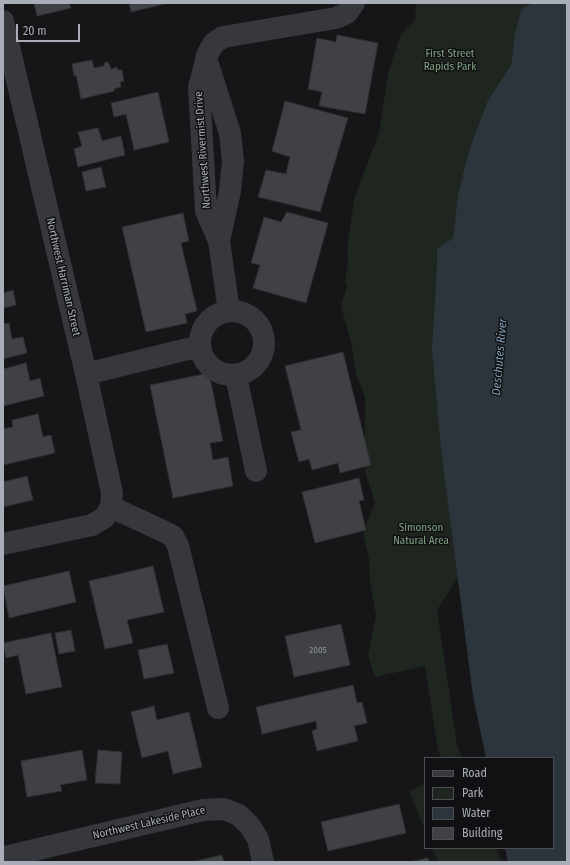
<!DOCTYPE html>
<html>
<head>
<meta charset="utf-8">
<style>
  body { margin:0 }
  #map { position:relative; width:570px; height:865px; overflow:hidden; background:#161618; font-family:"Fira Sans Condensed",sans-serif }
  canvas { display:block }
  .frame { position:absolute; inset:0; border:4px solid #a8adb8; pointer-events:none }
  .legend { position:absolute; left:424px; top:757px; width:130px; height:92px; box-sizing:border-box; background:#111113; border:1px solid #4d4f55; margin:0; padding:5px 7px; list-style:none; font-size:12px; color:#a8adb8 }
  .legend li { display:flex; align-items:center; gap:8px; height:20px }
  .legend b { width:20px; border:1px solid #4d4f55 }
  .scale { position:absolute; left:16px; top:24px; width:64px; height:18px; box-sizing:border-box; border:2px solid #a8adb8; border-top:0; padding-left:5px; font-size:12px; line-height:14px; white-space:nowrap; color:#a8adb8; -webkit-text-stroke:3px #111113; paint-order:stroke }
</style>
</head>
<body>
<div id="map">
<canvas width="570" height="865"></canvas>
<div class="frame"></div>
<ul class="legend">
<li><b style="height:5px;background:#37383d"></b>Road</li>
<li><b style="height:11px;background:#1e261f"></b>Park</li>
<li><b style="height:11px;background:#2c353c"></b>Water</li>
<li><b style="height:11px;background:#404145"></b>Building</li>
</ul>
<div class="scale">20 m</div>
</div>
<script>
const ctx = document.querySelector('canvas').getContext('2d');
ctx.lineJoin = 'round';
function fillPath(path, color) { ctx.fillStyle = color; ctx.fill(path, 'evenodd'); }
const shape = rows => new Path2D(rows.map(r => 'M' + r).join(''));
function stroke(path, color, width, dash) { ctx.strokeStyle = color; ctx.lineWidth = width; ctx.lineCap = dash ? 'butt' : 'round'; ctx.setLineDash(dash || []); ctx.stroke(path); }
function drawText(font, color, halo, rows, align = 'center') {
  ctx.font = font + ' "Fira Sans Condensed",sans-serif'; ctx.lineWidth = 3; ctx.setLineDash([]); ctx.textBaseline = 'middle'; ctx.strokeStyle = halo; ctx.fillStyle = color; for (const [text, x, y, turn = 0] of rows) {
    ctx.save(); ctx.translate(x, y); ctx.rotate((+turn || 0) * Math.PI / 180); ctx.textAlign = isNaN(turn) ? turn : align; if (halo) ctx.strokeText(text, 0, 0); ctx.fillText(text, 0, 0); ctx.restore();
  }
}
fillPath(shape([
  [416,3,532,3,521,10,515,34,511,65,487,102,468,154,458,195,453,238,437,249,436,287,488,531,437,610,457,745,462,758,441,758,438,750,425,666,375,677,368,655,376,615,370,583,369,558,363,533,375,503,365,471,365,397,356,374,351,342,341,306,347,286,345,281,348,263,347,249,354,200,379,132,389,70,400,36,415,19],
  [425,783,425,830,409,791],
  [432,848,496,848,502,862,438,862]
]), '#1e261f');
fillPath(shape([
  [532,3,567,3,567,862,508,862,505,848,553,848,553,758,486,758,473,696,441,449,432,348,436,287,437,249,453,238,458,195,468,154,487,102,511,65,515,34,521,10]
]), '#2c353c');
const building = shape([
  [34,3,69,3,71,8,37,16,34,3],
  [129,3,169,3,131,12,129,3],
  [337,35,378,43,365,114,319,106,322,92,308,89,317,38,336,42,337,35],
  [92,60,94,68,104,66,104,63,108,62,111,69,117,67,118,70,122,70,124,81,120,82,121,87,114,89,114,91,81,99,76,75,74,76,72,64,92,60],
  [158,92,169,142,134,150,126,114,114,117,111,103,158,92],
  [285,101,348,118,320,212,258,197,266,170,286,174,290,157,272,151,285,101],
  [98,128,102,141,121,136,125,155,78,167,74,149,82,146,78,132,98,128],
  [101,167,106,187,86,191,82,172,101,167],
  [287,212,328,223,306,303,253,288,260,265,251,263,264,217,281,222,287,212],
  [183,213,189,241,181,243,197,311,185,314,187,323,146,332,122,227,183,213],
  [13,290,16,305,3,308,3,293,13,290],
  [9,323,12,339,23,337,27,353,3,359,3,324,9,323],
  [343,352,371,465,340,473,338,463,312,470,309,459,299,462,291,432,301,430,285,366,343,352],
  [26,363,30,381,40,378,44,396,3,406,3,369,26,363],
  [209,373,223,441,210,443,213,460,228,457,233,486,173,498,150,385,209,373],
  [38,414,43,437,51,435,55,453,3,465,3,429,13,427,12,420,38,414],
  [27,476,33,500,3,507,3,482,27,476],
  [359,478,364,500,359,501,366,530,315,543,302,492,359,478],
  [153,566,164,612,127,620,133,643,105,649,89,581,153,566],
  [69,571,76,602,9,618,3,586,69,571],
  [341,624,350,665,294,677,285,636,341,624],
  [71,630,75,651,59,654,55,633,71,630],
  [51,633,62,687,26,694,18,655,6,658,3,643,51,633],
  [167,644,174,673,144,679,138,650,167,644],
  [353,685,357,703,362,702,367,723,354,726,358,741,317,751,312,731,317,729,316,721,262,734,256,707,353,685],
  [154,706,157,720,189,712,202,767,173,774,168,751,142,758,131,712,154,706],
  [82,750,87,780,60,785,62,791,27,797,21,761,82,750],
  [98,750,122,752,120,784,95,783,98,750],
  [399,804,406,833,328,851,321,822,399,804],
  [222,855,224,862,192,862,222,855],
  [428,858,429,862,410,862,428,858]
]);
fillPath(building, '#404145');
stroke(building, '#303034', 1);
stroke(shape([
  [3,21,86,374,112,493,111,507,104,518,92,525,3,544],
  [206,58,230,133,233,161,230,191,219,241],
  '200 343a32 32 0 1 1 64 0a32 32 0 1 1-64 0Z',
  [229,311,219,241,206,211,199,87,208,53,214,43,223,37,336,18,347,13,354,3],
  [86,374,200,346],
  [236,376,256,471],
  [111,507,163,531,173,536,178,546,218,708],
  [5,857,203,810,224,809,239,815,250,826,258,839,263,862]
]), '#37383d', 22);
drawText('9px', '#8e929b', null, [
  ["2005",318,650]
]);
drawText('11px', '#7fa381', '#111113', [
  ["First Street",450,54],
  ["Rapids Park",450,67],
  ["Simonson",421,528],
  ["Natural Area",421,541]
]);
drawText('11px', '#a8adb8', '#111113', [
  ["Northwest Rivermist Drive",203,150,-94],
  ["Northwest Harriman Street",63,277,77],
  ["Northwest Lakeside Place",149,823,-13]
]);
drawText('italic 12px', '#7f9bb3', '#111113', [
  ["Deschutes River",500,357,-85]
]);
</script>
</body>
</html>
